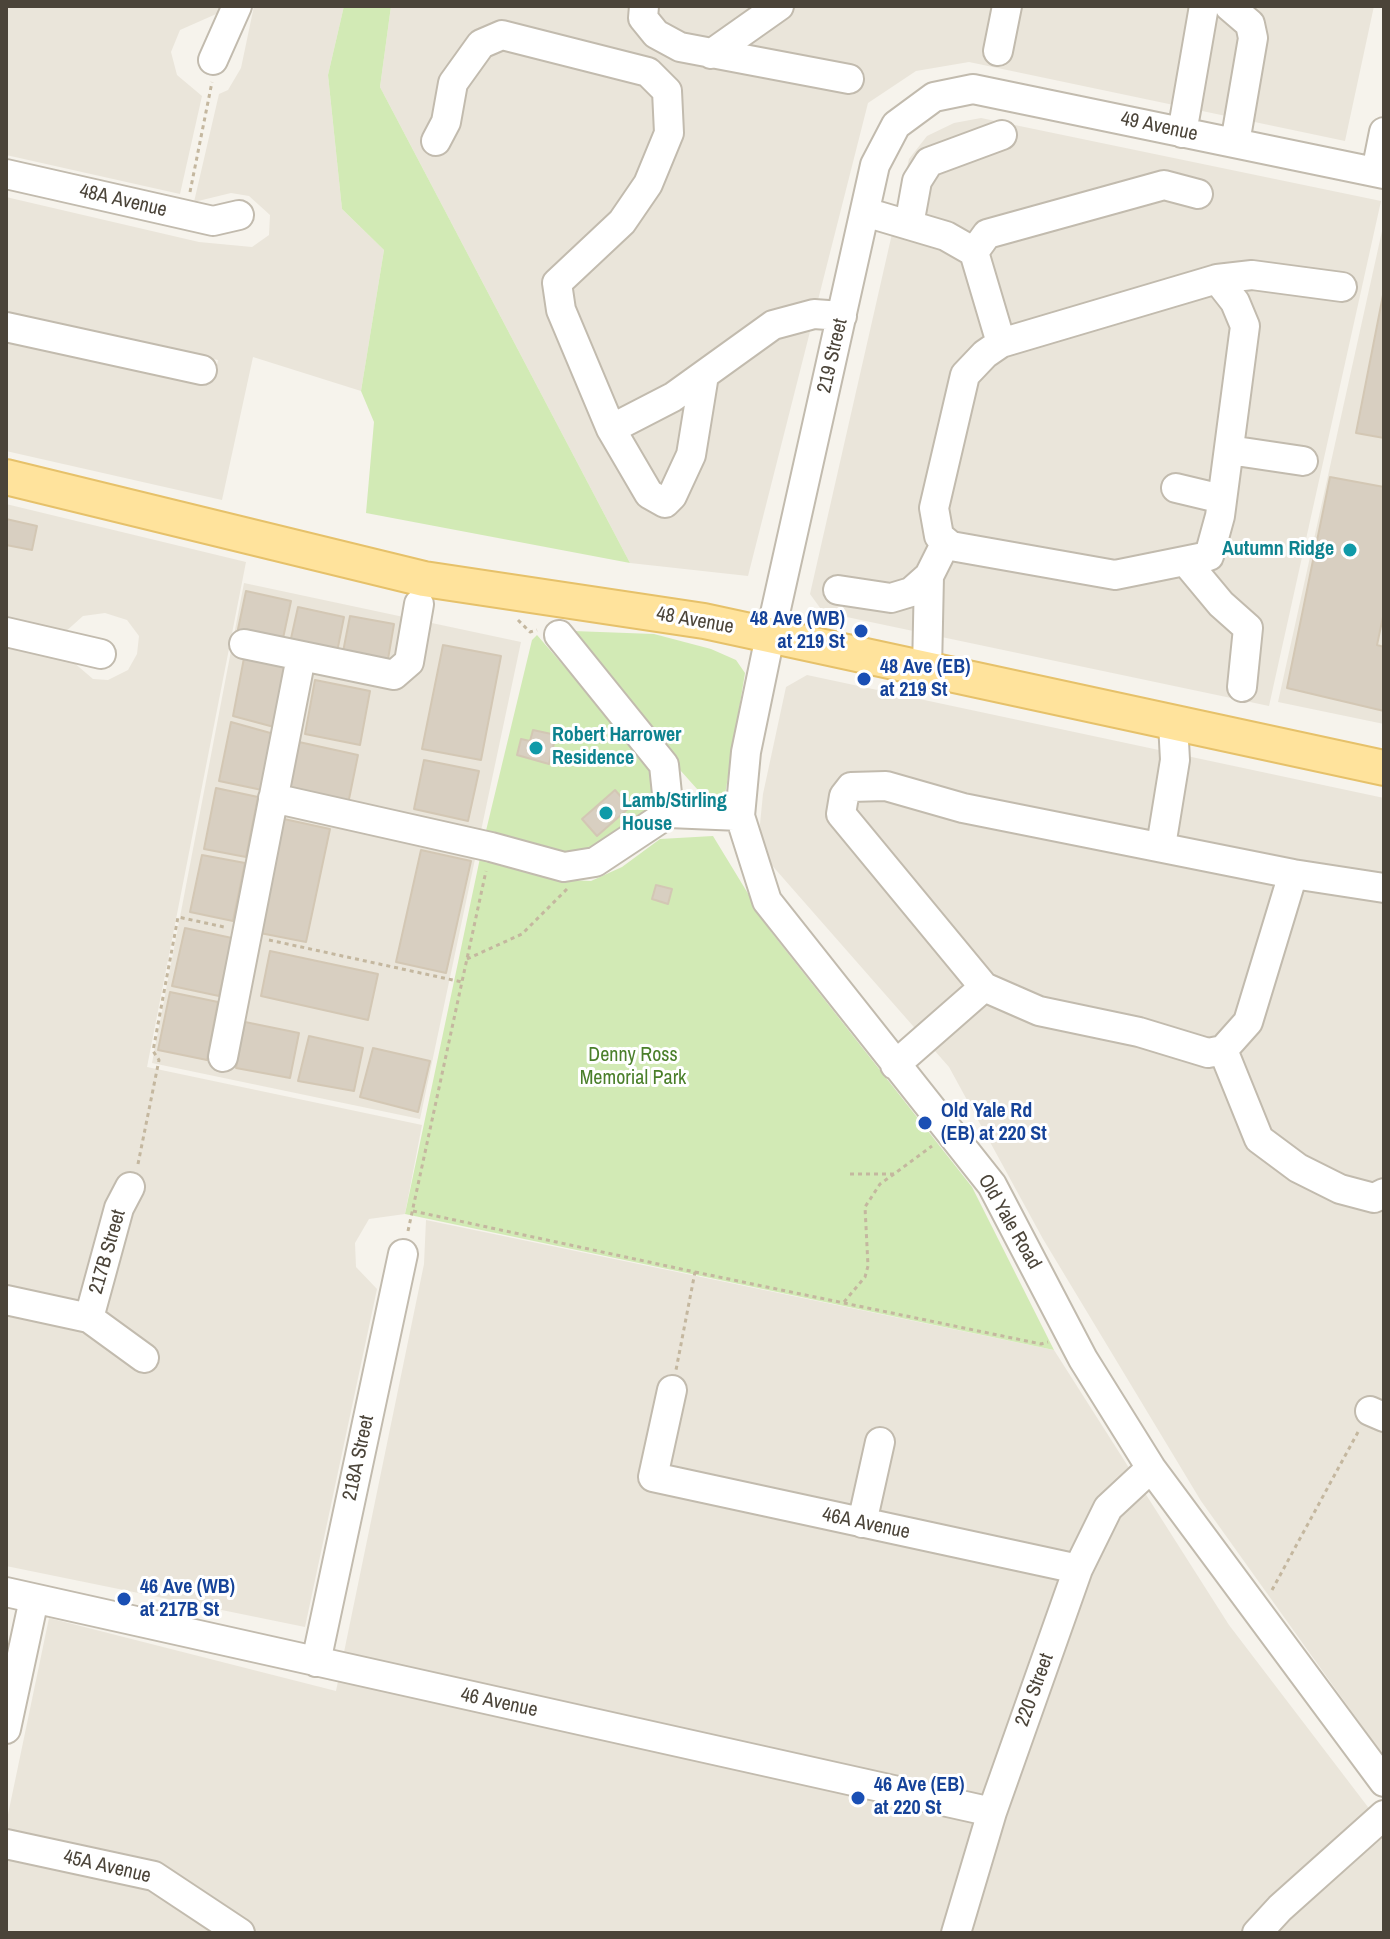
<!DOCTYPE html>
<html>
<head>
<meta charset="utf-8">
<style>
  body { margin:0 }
  #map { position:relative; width:1390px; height:1939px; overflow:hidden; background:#f6f3ec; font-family:"Archivo Narrow",sans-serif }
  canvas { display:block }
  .frame { position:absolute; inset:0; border:8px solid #4b4439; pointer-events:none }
</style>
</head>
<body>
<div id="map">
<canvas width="1390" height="1939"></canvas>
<div class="frame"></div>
</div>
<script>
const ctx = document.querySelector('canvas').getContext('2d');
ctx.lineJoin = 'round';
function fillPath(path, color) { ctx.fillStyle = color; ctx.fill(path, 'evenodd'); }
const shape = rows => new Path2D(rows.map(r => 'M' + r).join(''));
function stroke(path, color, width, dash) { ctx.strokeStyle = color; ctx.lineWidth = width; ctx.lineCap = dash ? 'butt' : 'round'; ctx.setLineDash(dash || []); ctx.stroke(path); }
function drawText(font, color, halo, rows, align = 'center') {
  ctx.font = font + ' "Archivo Narrow",sans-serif'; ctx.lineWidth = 6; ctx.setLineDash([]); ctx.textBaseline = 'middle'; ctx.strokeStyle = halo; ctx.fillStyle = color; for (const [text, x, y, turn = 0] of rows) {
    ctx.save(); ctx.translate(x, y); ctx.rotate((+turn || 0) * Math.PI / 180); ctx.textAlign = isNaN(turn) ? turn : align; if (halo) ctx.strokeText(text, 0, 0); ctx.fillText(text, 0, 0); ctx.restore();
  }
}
fillPath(shape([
  [6,6,224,6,223,11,180,30,171,52,177,75,202,96,180,194,6,155],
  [254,6,344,6,328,75,342,209,384,250,361,391,253,357,222,500,6,451,6,333,214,378,218,360,6,317,6,197,199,242,252,247,269,235,270,215,249,196,231,193,194,202,219,94,228,90,241,68],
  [391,6,1374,6,1345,141,969,62,916,71,868,103,748,576,630,563,380,87],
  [981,118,1381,201,1269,706,823,612,810,594,909,159,927,136,954,123],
  [1384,222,1384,724,1278,702],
  [6,504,246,562,147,1067,422,1125,405,1214,369,1219,355,1243,356,1267,377,1289,305,1627,6,1566,6,648,72,661,93,679,108,680,128,670,137,654,139,636,127,620,105,613,83,616,64,633,6,619],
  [244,583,521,642,420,1119,152,1063],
  [807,675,1384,798,1384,1757,1201,1501,1043,1239,949,1067,762,854,760,824,763,794,786,687],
  [426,1220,1054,1350,1229,1625,1384,1828,1384,1933,6,1933,6,1824,49,1618,336,1691,424,1264]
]), '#eae5da');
fillPath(shape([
  [344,6,391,6,380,87,630,563,366,513,374,422,361,391,384,250,342,209,328,75],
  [573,631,654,634,711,649,736,660,745,673,724,801,716,804,706,799,638,723],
  [537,635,674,793,596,853,556,859,484,839,532,640],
  [713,836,772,933,972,1187,1054,1350,405,1214,480,858,550,879,591,881,622,867,660,839]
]), '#d2eab5');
const building = shape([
  [1384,290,1384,438,1356,433,1384,290],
  [1330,477,1384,487,1384,612,1377,645,1384,647,1384,711,1287,688,1330,477],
  [6,519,37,526,32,550,6,545,6,519],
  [246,591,291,601,282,643,237,634,246,591],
  [298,607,344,617,337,652,290,643,298,607],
  [350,616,394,624,387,665,342,657,350,616],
  [443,645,501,656,481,760,422,749,443,645],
  [244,658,287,668,274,727,233,716,244,658],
  [315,680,370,691,360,745,305,734,315,680],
  [231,722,274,734,262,790,219,781,231,722],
  [533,730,556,735,549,764,517,755,521,739,530,741,533,730],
  [299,742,358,755,348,804,289,792,299,742],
  [424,760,479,771,468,821,414,809,424,760],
  [216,788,258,797,246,857,204,849,216,788],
  [615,790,630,807,597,836,582,819,615,790],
  [284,819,330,829,306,942,260,933,284,819],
  [421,850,471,861,446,973,396,962,421,850],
  [202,855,245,863,233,921,190,912,202,855],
  [656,885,672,889,668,904,652,899,656,885],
  [185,928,232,938,219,996,172,986,185,928],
  [270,951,378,974,368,1020,261,996,270,951],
  [170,992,218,1002,207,1060,158,1050,170,992],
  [245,1022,299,1033,290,1078,236,1068,245,1022],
  [309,1036,363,1048,354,1091,298,1081,309,1036],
  [373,1048,430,1061,418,1112,360,1097,373,1048]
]);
fillPath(building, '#d8cfc1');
stroke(building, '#d3c7b4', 2);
const minor = shape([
  [644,6,643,18,656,34,680,47,849,79],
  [1229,6,1250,24,1253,38,1235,143],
  [998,51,1007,6],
  [711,54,779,6],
  [213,60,237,6],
  [1182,133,1204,6],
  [436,141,446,122,453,83,481,44,502,35,648,72,667,91,669,133,648,184,622,222,557,283,561,310,611,429,673,397,773,325,814,314,842,316],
  [1376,172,1384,132],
  [6,174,213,221,239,215],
  [1384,174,973,89,934,97,896,125,875,165,770,636,746,752,740,816,767,901,992,1185,1083,1359,1151,1468,1384,1782],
  [865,212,946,236,974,252,1001,343,1217,279,1252,275,1342,287],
  [909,225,917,181,929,162,1002,135],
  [974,252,987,234,1164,185,1198,194],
  [6,327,202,370],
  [1001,343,985,354,965,375,934,508,939,536,951,546,1115,575,1209,556,1220,516,1245,326,1235,302,1217,279],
  [611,429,649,494,665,503,672,496,691,455,704,375],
  [1229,450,1303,461],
  [1176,488,1222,499],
  [1186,562,1221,604,1248,628,1242,687],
  [838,590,891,598,911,592,929,576],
  [6,632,101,654],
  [559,635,664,765,669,813,740,816],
  [244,644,394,675,409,662,419,604],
  [927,670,929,576,946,542],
  [273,798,491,847,564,867,595,862,669,813],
  [1161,846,1175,760,1173,723],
  [1293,874,1384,888],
  [1223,1050,1259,1139,1298,1168,1340,1189,1374,1198,1384,1193],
  [223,1057,301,657],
  [895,1065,984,987,1039,1011,1139,1032,1208,1053,1223,1050,1248,1022,1293,874,963,808,886,786,851,787,844,796,841,814,984,987],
  [6,1300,89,1318,144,1358],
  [89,1318,119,1208,130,1187],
  [672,1390,653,1477,1078,1569],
  [1370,1411,1384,1417],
  [862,1523,880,1442],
  [6,1592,992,1812],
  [316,1662,403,1254],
  [6,1729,34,1599],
  [6,1844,154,1876,240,1933],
  [956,1933,992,1812,1078,1569,1108,1508,1151,1468],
  [1257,1933,1280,1908,1384,1815]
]);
const major = shape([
  [6,477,424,579,704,621,1384,768]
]);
stroke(minor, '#c2bbae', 32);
stroke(major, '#e6c16a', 38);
stroke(shape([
  [190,192,212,82],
  [518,620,530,632,537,630],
  [269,940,462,982],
  [467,959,522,934,567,889],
  [138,1164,159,1060,153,1051,178,917,224,927],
  [850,1174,894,1174,932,1146],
  [413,1211,695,1272,676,1370],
  [408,1231,486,871],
  [695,1272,1041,1344,1048,1342],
  [844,1302,865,1277,868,1266,865,1207,880,1184,894,1174],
  [1272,1590,1358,1432]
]), '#c4b79f', 3, [4, 4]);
stroke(minor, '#fff', 28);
stroke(major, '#ffe39c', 34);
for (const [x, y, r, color] of [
  [1350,550,8,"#0f9aa8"],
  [861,631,8,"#1a4fb4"],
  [864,679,8,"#1a4fb4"],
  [536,748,8,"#0f9aa8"],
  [606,813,8,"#0f9aa8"],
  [925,1123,8,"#1a4fb4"],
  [124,1599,8,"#1a4fb4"],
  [858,1798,8,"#1a4fb4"]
]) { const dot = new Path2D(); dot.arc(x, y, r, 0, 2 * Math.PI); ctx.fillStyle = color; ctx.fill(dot); stroke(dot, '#fff', 3); }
drawText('20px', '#4b4439', '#fff', [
  ["49 Avenue",1159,127,12],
  ["48A Avenue",123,201,13],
  ["219 Street",833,356,-77],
  ["48 Avenue",695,621,10],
  ["Old Yale Road",1009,1222,60],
  ["217B Street",108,1252,-74],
  ["218A Street",359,1458,-78],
  ["46A Avenue",866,1524,12],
  ["220 Street",1035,1690,-70],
  ["46 Avenue",499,1703,12],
  ["45A Avenue",107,1867,13]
]);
drawText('bold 20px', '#0d838f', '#fff', [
  ["Autumn Ridge",1334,550,"right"],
  ["Robert Harrower",552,736],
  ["Residence",552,759],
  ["Lamb/Stirling",622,802],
  ["House",622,825]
], 'left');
drawText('bold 20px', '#164399', '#fff', [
  ["48 Ave (WB)",845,620,"right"],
  ["at 219 St",845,643,"right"],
  ["48 Ave (EB)",880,668],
  ["at 219 St",880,691],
  ["Old Yale Rd",941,1112],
  ["(EB) at 220 St",941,1135],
  ["46 Ave (WB)",140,1588],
  ["at 217B St",140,1611],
  ["46 Ave (EB)",874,1786],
  ["at 220 St",874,1809]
], 'left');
drawText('20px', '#4a7f2a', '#fff', [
  ["Denny Ross",633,1056],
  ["Memorial Park",633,1079]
]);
</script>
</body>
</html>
